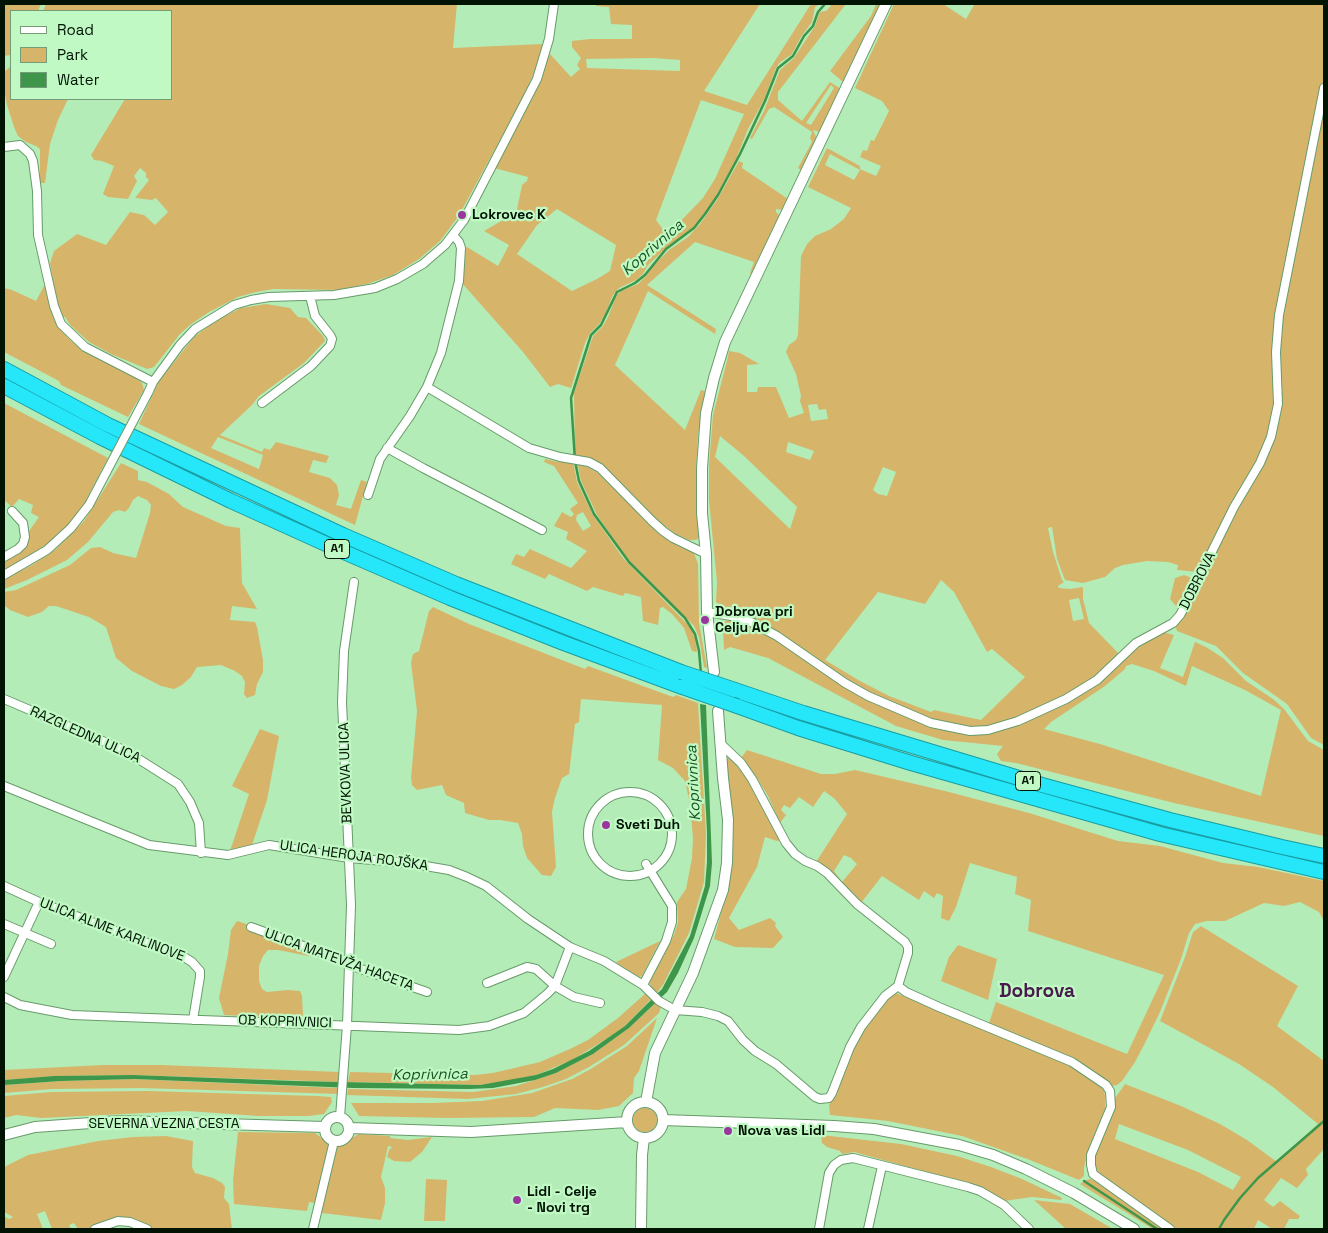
<!DOCTYPE html>
<html>
<head>
<meta charset="utf-8">
<style>
  body { margin:0 }
  #map { position:relative; width:1328px; height:1233px; overflow:hidden; background:#b4ecb7; font-family:"Space Grotesk",sans-serif }
  canvas { display:block }
  .frame { position:absolute; inset:0; border:5px solid #011303; pointer-events:none }
  .legend { position:absolute; left:10px; top:10px; width:162px; height:90px; box-sizing:border-box; background:#c1f9c4; border:1px solid #749d77; margin:0; padding:6px 9px; list-style:none; font-size:15px; color:#011303 }
  .legend li { display:flex; align-items:center; gap:10px; height:25px }
  .legend b { width:25px; border:1px solid #749d77 }
</style>
</head>
<body>
<div id="map">
<canvas width="1328" height="1233"></canvas>
<div class="frame"></div>
<ul class="legend">
<li><b style="height:6px;background:#fff"></b>Road</li>
<li><b style="height:14px;background:#d6b56b"></b>Park</li>
<li><b style="height:14px;background:#3e964a"></b>Water</li>
</ul>
</div>
<script>
const ctx = document.querySelector('canvas').getContext('2d');
ctx.lineJoin = 'round';
function fillPath(path, color) { ctx.fillStyle = color; ctx.fill(path, 'evenodd'); }
const shape = rows => new Path2D(rows.map(r => 'M' + r).join(''));
function stroke(path, color, width, dash) { ctx.strokeStyle = color; ctx.lineWidth = width; ctx.lineCap = dash ? 'butt' : 'round'; ctx.setLineDash(dash || []); ctx.stroke(path); }
function drawText(font, color, halo, rows, align = 'center') {
  ctx.font = font + ' "Space Grotesk",sans-serif'; ctx.lineWidth = 4.5; ctx.setLineDash([]); ctx.textBaseline = 'middle'; ctx.strokeStyle = halo; ctx.fillStyle = color; for (const [text, x, y, turn = 0] of rows) {
    ctx.save(); ctx.translate(x, y); ctx.rotate((+turn || 0) * Math.PI / 180); ctx.textAlign = isNaN(turn) ? turn : align; if (halo) ctx.strokeText(text, 0, 0); ctx.fillText(text, 0, 0); ctx.restore();
  }
}
fillPath(shape([
  [4,4,41,4,38,11,11,11,11,55,4,56],
  [46,4,457,4,453,48,543,44,535,70,524,96,458,217,440,241,419,259,393,275,367,284,338,290,274,289,256,292,238,297,209,312,190,325,180,334,154,367,147,369,111,354,89,342,71,326,65,317,62,317,57,304,50,263,54,251,77,234,106,245,130,212,144,215,155,225,168,212,156,198,152,200,135,198,149,180,146,177,146,173,140,168,134,176,137,181,128,199,108,197,103,194,114,166,102,161,94,160,91,155,125,99,171,99,171,11,43,11],
  [596,4,760,4,704,91,747,105,811,4,820,4,815,7,812,22,801,37,792,54,779,63,775,70,764,100,748,129,736,159,715,198,698,222,686,235,666,248,648,265,643,274,636,280,619,288,613,295,605,314,600,323,590,333,585,343,571,388,558,384,550,387,523,352,461,282,465,249,467,247,498,266,509,245,484,231,503,220,515,219,522,185,527,181,528,177,494,168,531,99,550,54,571,77,580,69,577,65,581,58,572,47,572,41,590,39,632,39,632,25,611,24,609,7,596,6],
  [653,58,680,60,680,71,587,68,586,59],
  [701,100,744,114,715,179,703,198,667,235,656,220],
  [557,209,616,245,610,271,597,279,572,291,517,254,537,225],
  [831,4,846,4,778,92,778,100,802,121,830,82,841,89,820,132,813,130,817,139,802,171,798,168,812,142,810,138,812,132,774,107,769,109,752,139,750,138,764,111,780,70,794,58,815,26,820,12,826,11,830,7],
  [831,85,834,88,811,125,806,123],
  [876,4,881,4,843,82,830,71,871,16],
  [894,4,943,4,966,19,974,5,972,4,1324,4,1324,745,1311,738,1287,704,1243,673,1216,646,1177,631,1175,624,1182,619,1184,613,1181,608,1176,606,1170,599,1175,578,1184,575,1195,579,1208,569,1240,501,1199,572,1177,570,1178,565,1168,562,1147,561,1123,565,1115,568,1105,577,1083,583,1065,580,1057,559,1052,527,1048,528,1053,552,1062,580,1064,582,1058,586,1059,588,1070,589,1083,587,1083,599,1089,623,1121,656,1088,684,1027,715,995,726,967,728,935,721,880,698,854,685,753,619,725,610,716,602,717,582,709,500,709,465,713,415,727,361,729,351,740,353,759,364,747,365,747,392,757,392,758,387,776,387,789,418,804,413,800,401,801,396,796,374,786,352,789,345,796,340,798,335,801,256,807,244,815,236,831,229,844,219,851,208,808,187,827,148,860,166,860,169,876,176,881,166,860,157,863,150,867,151,871,140,874,141,889,111,882,101,855,88],
  [830,154,860,170,854,180,825,165],
  [817,404,819,410,826,409,828,419,811,421,808,405],
  [720,436,744,456,797,507,790,529,715,457],
  [788,442,814,451,810,460,786,452],
  [883,467,896,472,887,496,878,494,873,490],
  [941,580,954,592,987,652,992,649,1025,677,981,720,934,710,931,712,889,696,860,681,825,660,878,592,925,604],
  [1079,598,1084,619,1073,621,1069,600],
  [11,66,11,99,68,99,58,120,50,144,45,183,40,183,40,149,36,146,26,142,18,136,14,127,7,105,4,90,4,72],
  [739,161,743,163,742,168,788,199,783,210,776,209,776,212,780,216,752,275,750,273,754,262,695,242,647,285,716,329,715,334,648,291,615,365,685,430,701,390,705,391,698,435,696,470,699,538,696,540,689,540,674,533,653,517,603,466,595,461,575,456,574,393,593,336,603,326,608,317,616,296,621,291,638,284,647,275,651,268,669,250,688,237,700,224,717,200],
  [44,286,47,286,52,314,58,326,69,339,84,351,137,378,142,383,144,390,128,417,61,385,59,381,4,352,4,288,12,290,36,301],
  [266,304,290,308,298,317,306,318,323,336,325,341,304,363,259,396,252,405,220,435,262,452,264,448,270,450,276,442,329,456,326,463,313,460,309,472,330,478,337,485,339,495,336,505,351,509,361,480,367,482,355,525,139,424,159,381,194,337,215,321,241,308],
  [218,437,263,455,259,469,211,448],
  [4,403,108,458,84,504,67,527,42,548,4,570,4,560,27,534,39,517,31,513,33,505,19,499,12,507,4,500],
  [545,459,558,462,573,461,577,482,593,515,623,558,691,628,695,638,697,652,692,651,684,628,672,614,663,607,660,608,658,625,643,621,641,597,625,593,623,596,593,587,587,591,549,574,545,579,511,564,516,554,524,557,530,549,571,568,587,551,566,539,568,532,554,526,562,512,571,517,574,514,570,509,578,503,556,469,554,466,544,462],
  [583,512,591,526,583,531,576,520,577,515],
  [577,461,598,473,658,533,694,553,698,564,699,623,707,668,704,667,699,637,694,626,625,556,597,515,581,481],
  [121,463,138,471,138,480,147,482,169,494,183,507,226,526,240,528,242,583,257,609,232,606,230,620,255,622,257,627,263,660,263,672,257,684,255,695,247,698,244,694,245,682,242,676,235,671,221,665,197,667,191,677,182,685,174,689,161,686,132,671,116,658,106,627,89,617,56,606,49,606,42,612,28,617,10,610,4,605,4,592,16,590,70,565,91,548,100,547,113,553,136,558,150,513,151,505,147,500,138,496,133,500,129,508,125,512,119,510,113,512,88,542,67,560,27,580,4,589,4,579,32,565,55,550,84,521],
  [433,607,469,624,585,669,588,666,673,697,676,695,698,703,706,833,704,882,689,933,664,983,657,993,651,988,650,982,674,935,678,922,677,902,686,889,692,858,693,838,690,804,685,781,673,768,658,760,662,705,581,699,579,722,575,724,569,774,562,778,555,798,552,812,556,867,551,876,542,875,527,858,523,846,522,834,518,823,500,820,489,820,465,813,464,803,446,795,442,785,417,790,412,785,411,778,417,711,411,663,413,654,419,651,429,611],
  [729,620,746,624,778,641,838,683,866,699,950,732,973,735,991,733,1010,728,1028,721,1087,690,1104,679,1134,649,1143,642,1162,632,1174,635,1160,668,1183,677,1195,642,1206,647,1223,658,1246,681,1273,699,1284,709,1308,741,1324,750,1324,836,1174,803,1016,763,1001,761,997,754,1003,746,943,740,896,726,768,658,730,647,724,650,723,629,724,622],
  [1132,664,1154,671,1186,686,1192,666,1245,690,1281,710,1261,796,1100,744,1044,729,1051,722,1105,686,1125,669,1126,666],
  [260,729,279,736,267,800,252,845,230,851,249,794,232,786],
  [747,750,821,774,835,774,855,770,945,791,1029,813,1118,841,1160,846,1223,863,1258,867,1324,881,1324,921,1319,912,1300,902,1284,906,1264,903,1225,921,1207,921,1195,924,1189,933,1181,959,1160,1012,1145,1043,1135,1062,1122,1081,1117,1085,1111,1086,1073,1059,989,1023,996,1002,1127,1054,1164,975,1028,931,1031,900,1015,894,1017,877,970,863,956,907,949,921,941,918,943,896,937,893,934,898,924,891,919,900,882,876,861,903,816,862,847,814,835,799,824,791,813,807,799,797,790,808,784,805,781,810,786,815,780,823,768,796,757,778,741,758],
  [844,855,851,858,857,864,842,882,834,871],
  [730,758,752,784,782,840,777,841,765,837,757,867,729,918,739,930,770,918,776,923,775,926,783,937,773,948,735,947,714,939,728,887,726,764,727,759],
  [237,921,246,924,253,931,275,941,316,955,314,957,278,950,268,950,263,956,259,966,259,981,262,989,267,992,288,990,300,991,302,996,303,1016,297,1019,224,1015,219,998,228,954,231,930],
  [1201,926,1298,986,1277,1026,1324,1061,1324,1151,1323,1150,1306,1169,1308,1175,1297,1188,1281,1178,1264,1200,1273,1207,1280,1201,1300,1216,1298,1219,1289,1219,1284,1229,1272,1229,1258,1220,1254,1229,1176,1229,1101,1177,1094,1163,1094,1158,1113,1101,1125,1084,1181,1106,1220,1124,1247,1140,1277,1162,1318,1124,1273,1087,1239,1064,1160,1021,1185,957,1193,932],
  [1119,1124,1188,1150,1241,1177,1233,1190,1198,1172,1115,1139],
  [660,941,642,976,640,977,636,977,616,962],
  [958,945,997,959,988,1000,941,981,949,957],
  [646,993,652,998,625,1026,611,1036,572,1060,536,1075,512,1080,480,1085,348,1082,350,1072,475,1075,493,1073,540,1062,572,1048,588,1040,618,1018],
  [896,993,1062,1061,1099,1084,1104,1090,1105,1096,1105,1109,1088,1150,1084,1168,1084,1176,1079,1180,1030,1160,962,1136,888,1121,830,1115,829,1105,845,1072,852,1048,858,1036,887,998],
  [657,1002,661,1007,659,1013,624,1045,589,1067,566,1079,543,1087,516,1094,468,1099,347,1095,348,1089,473,1092,516,1086,556,1073,593,1054,629,1028],
  [657,1018,639,1071,634,1078,633,1093,619,1106,598,1110,555,1108,534,1117,447,1118,359,1116,351,1103,432,1103,482,1101,532,1093,572,1079,589,1070,627,1046],
  [103,1065,162,1065,340,1072,339,1082,132,1075,61,1076,4,1080,4,1070],
  [132,1079,339,1088,339,1094,139,1088,52,1089,4,1093,4,1085,62,1081],
  [149,1091,317,1096,331,1097,332,1102,324,1114,309,1116,259,1116,187,1111,41,1118,16,1115,4,1118,4,1096,51,1092],
  '633 1120a12 12 0 1 1 24 0a12 12 0 1 1-24 0Z',
  [238,1132,315,1133,331,1145,315,1203,309,1202,307,1211,234,1204,233,1180],
  [359,1134,390,1136,390,1138,408,1140,432,1137,422,1152,410,1162,394,1161,387,1157,389,1150,392,1147,388,1146,381,1177,385,1188,385,1203,381,1220,322,1213,321,1211,337,1146],
  [821,1135,901,1144,957,1156,991,1167,1022,1179,1062,1198,1061,1200,1032,1197,1004,1201,970,1184,854,1152,842,1154,840,1151,827,1147,822,1143],
  [166,1136,193,1141,192,1167,195,1173,213,1178,222,1183,225,1187,224,1198,229,1204,232,1229,149,1229,135,1222,92,1229,78,1229,74,1223,69,1225,71,1229,52,1229,45,1211,37,1214,43,1229,4,1229,4,1216,9,1219,13,1217,4,1212,4,1167,28,1155,98,1141,133,1137],
  [426,1179,447,1180,445,1221,424,1221],
  [1090,1179,1097,1182,1167,1229,1153,1229,1080,1184,1086,1180],
  [1034,1200,1070,1204,1113,1229,1066,1229]
]), '#d6b56b');
fillPath(shape([
  [700,704,706,705,712,863,710,886,694,938,678,973,667,992,629,1028,593,1054,556,1073,535,1080,493,1088,469,1089,353,1088,134,1079,61,1081,4,1085,4,1080,54,1076,133,1075,295,1081,480,1085,536,1075,553,1069,589,1051,625,1026,662,989,690,936,705,886,707,862,707,832]
]), '#3e964a');
stroke(shape([
  [701,674,699,651,695,634,685,618,629,562,594,514,579,481,575,461,571,398,591,335,601,325,617,292,635,283,645,275,666,249,694,228,705,214,718,195,740,154,765,101,778,68,793,56,804,36,813,26,818,12,825,4],
  [1084,1181,1157,1229],
  [1219,1229,1224,1220,1240,1198,1258,1178,1324,1121]
]), '#3e964a', 2.5);
const street = shape([
  [4,147,20,145,30,154,33,161,37,191,38,235,54,306,61,324,85,347,153,382],
  [427,387,529,448,560,457,589,462,600,468,651,520,663,531,673,538,706,554],
  [148,393,153,382,180,345,195,329,234,305,251,300,269,297,334,295,375,288,397,279,423,264,445,245,464,220,537,79,549,39,554,4],
  [262,403,311,366,330,346,332,339,330,335,315,316,310,296],
  [387,448,423,468,542,530],
  [368,495,380,459,410,416,427,387,441,353,459,281,461,248,459,242,453,235],
  [4,557,18,549,23,544,25,537,23,523,12,511],
  [4,575,47,550,71,528,89,505],
  [707,612,731,616,751,622,777,636,845,683,868,696,931,723,970,731,988,730,1018,721,1066,699,1097,680,1136,643,1173,623,1180,615,1186,604,1234,507,1260,463,1271,437,1278,404,1276,352,1279,315,1324,88],
  [4,699,126,751,178,784,190,802,199,823,201,853],
  [721,744,741,763,752,779,786,843,795,854,805,861,817,866,827,873,857,904,905,942,908,947,908,953,898,986],
  [4,786,149,845,228,855,269,845,349,858,408,863,449,870,467,877,486,886,528,919,570,947,604,961,643,985,659,1001,675,1010,702,1012,718,1016,728,1021,743,1040,755,1051,776,1064,815,1097,820,1099,829,1098,832,1093,850,1047,861,1027,885,996,898,986,906,992,939,1007,1072,1062,1106,1085,1110,1091,1111,1107,1091,1155,1091,1165,1093,1174,1170,1229],
  '588 834a42 42 0 1 1 84 0a42 42 0 1 1-84 0Z',
  [4,886,39,902,184,957,192,962,200,971,200,977,193,1020],
  [4,924,51,944],
  [251,927,350,963,358,968,427,992],
  [4,977,39,902],
  [487,983,527,967,536,969,555,986,574,997,600,1003],
  [643,985,666,941,672,922,672,906,646,864],
  [4,997,20,1005,72,1015,459,1030,489,1026,524,1013,547,994,555,986,570,947],
  [340,1117,347,1025,351,905,342,702,344,651,354,582],
  [95,1229,118,1221,130,1222,147,1229],
  [313,1229,334,1141],
  [819,1229,829,1173,834,1165,841,1160,853,1158,968,1187,980,1191,1004,1205,1029,1229],
  [868,1229,882,1166]
]);
const secondary = shape([
  [714,672,707,612,706,554,702,513,702,468,706,413,714,378,725,342,886,4],
  [646,1102,655,1053,693,973,723,890,727,863,728,820,723,778,718,711],
  '627 1120a18 18 0 1 1 36 0a18 18 0 1 1-36 0Z',
  '325 1129a12 12 0 1 1 24 0a12 12 0 1 1-24 0Z',
  [663,1120,834,1126,874,1129,959,1145,993,1155,1026,1169,1074,1193,1134,1229],
  [350,1128,471,1132,627,1122],
  [4,1135,35,1127,119,1121,325,1127],
  [641,1229,642,1155,644,1138]
]);
const highway = shape([
  [4,369,108,425,343,535,456,584,681,672],
  [4,386,100,437,231,501,337,549,450,598,561,642,682,687],
  [735,690,803,713,1042,785,1170,820,1282,847,1324,856],
  [737,706,798,728,911,763,1160,834,1324,872]
]);
stroke(street, '#679b6a', 10);
stroke(secondary, '#679b6a', 12);
stroke(highway, '#199ca3', 16);
stroke(street, '#fff', 8);
stroke(secondary, '#fff', 10);
stroke(highway, '#26e6f9', 14);
const streetBridge = shape([
  [89,505,148,393]
]);
const highwayBridge = shape([
  [681,672,735,690],
  [682,687,737,706]
]);
stroke(streetBridge, '#679b6a', 10, []);
stroke(highwayBridge, '#199ca3', 16, []);
stroke(streetBridge, '#fff', 8);
stroke(highwayBridge, '#26e6f9', 14);
for (const [x, y, r, color] of [
  [462,215,5,"#9a379e"],
  [705,620,5,"#9a379e"],
  [606,825,5,"#9a379e"],
  [728,1131,5,"#9a379e"],
  [517,1200,5,"#9a379e"]
]) { const dot = new Path2D(); dot.arc(x, y, r, 0, 2 * Math.PI); ctx.fillStyle = color; ctx.fill(dot); stroke(dot, '#c1f9c4', 2); }
for (const [x, y, w] of [
  [337,549,25],
  [1028,781,25]
]) { const box = new Path2D(); box.roundRect(x - w / 2, y - 9.5, w, 19, 4); ctx.fillStyle = '#c1f9c4'; ctx.fill(box); stroke(box, '#011303', 1); }
drawText('bold 12px', '#011303', null, [
  ["A1",337,549],
  ["A1",1028,781]
]);
drawText('bold 14px', '#011303', '#c1f9c4', [
  ["Lokrovec K",472,215],
  ["Dobrova pri",715,612],
  ["Celju AC",715,628],
  ["Sveti Duh",616,825],
  ["Nova vas Lidl",738,1131],
  ["Lidl - Celje",527,1192],
  ["- Novi trg",527,1208]
], 'left');
drawText('14px', '#011303', '#c1f9c4', [
  ["DOBROVA",1198,581,-63],
  ["RAZGLEDNA ULICA",85,735,24],
  ["BEVKOVA ULICA",346,773,-92],
  ["ULICA HEROJA ROJŠKA",354,856,8],
  ["ULICA ALME KARLINOVE",112,930,21],
  ["ULICA MATEVŽA HACETA",339,960,20],
  ["OB KOPRIVNICI",285,1022,2],
  ["SEVERNA VEZNA CESTA",164,1124]
]);
drawText('italic 15px', '#175422', '#c1f9c4', [
  ["Koprivnica",653,248,-41],
  ["Koprivnica",694,783,-93],
  ["Koprivnica",430,1075,-1]
]);
drawText('bold 19px', '#48194a', '#c1f9c4', [
  ["Dobrova",1037,992]
]);
</script>
</body>
</html>
